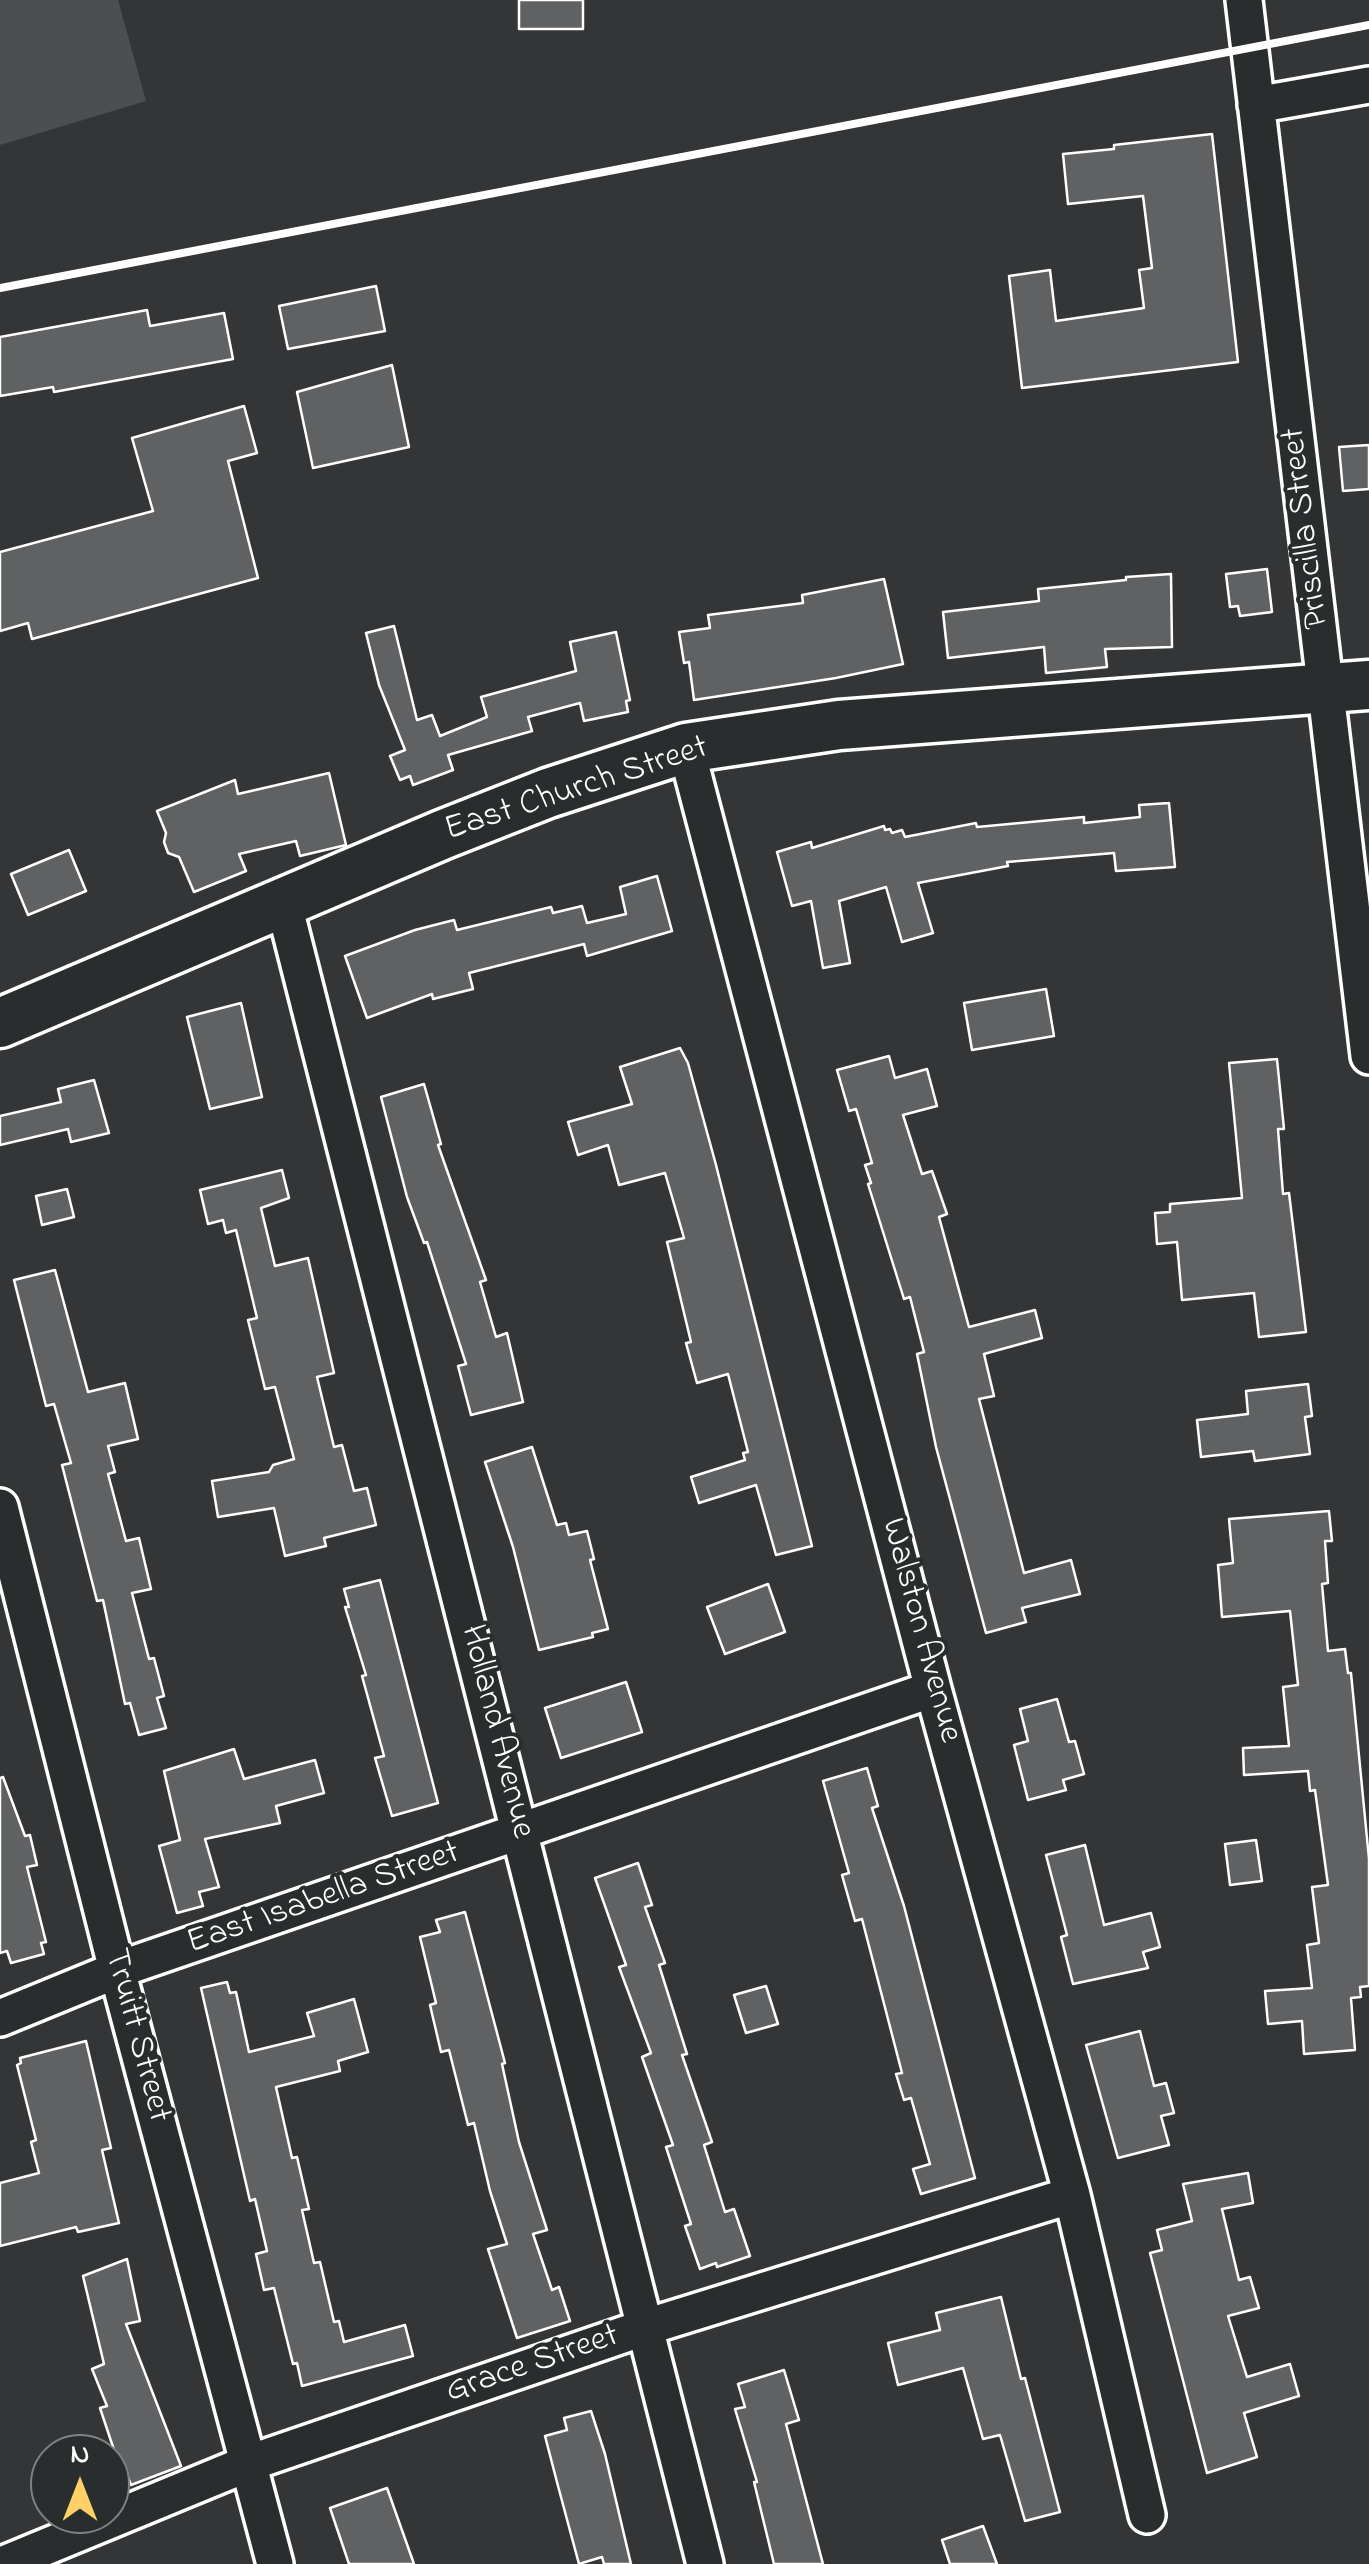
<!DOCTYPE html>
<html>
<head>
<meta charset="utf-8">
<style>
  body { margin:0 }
  #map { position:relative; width:1369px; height:2564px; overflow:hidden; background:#333536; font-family:"Indie Flower",sans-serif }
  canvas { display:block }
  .north { position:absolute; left:30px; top:2434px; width:100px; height:100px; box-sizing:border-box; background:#2a2d2e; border:2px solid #7f8182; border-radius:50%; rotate:0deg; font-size:28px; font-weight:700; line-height:40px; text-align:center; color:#fff }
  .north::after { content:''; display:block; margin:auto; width:35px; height:45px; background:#ffd166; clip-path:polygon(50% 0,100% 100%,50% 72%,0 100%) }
</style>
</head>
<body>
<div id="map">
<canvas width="1369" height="2564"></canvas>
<div class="north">N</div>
</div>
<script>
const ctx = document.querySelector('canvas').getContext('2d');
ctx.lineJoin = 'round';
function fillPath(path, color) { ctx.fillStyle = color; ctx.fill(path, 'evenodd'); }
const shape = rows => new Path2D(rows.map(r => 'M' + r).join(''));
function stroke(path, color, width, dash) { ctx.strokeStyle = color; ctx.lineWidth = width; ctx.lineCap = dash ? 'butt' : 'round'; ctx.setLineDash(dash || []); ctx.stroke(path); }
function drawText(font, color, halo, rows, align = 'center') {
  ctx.font = font + ' "Indie Flower",sans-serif'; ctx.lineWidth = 8; ctx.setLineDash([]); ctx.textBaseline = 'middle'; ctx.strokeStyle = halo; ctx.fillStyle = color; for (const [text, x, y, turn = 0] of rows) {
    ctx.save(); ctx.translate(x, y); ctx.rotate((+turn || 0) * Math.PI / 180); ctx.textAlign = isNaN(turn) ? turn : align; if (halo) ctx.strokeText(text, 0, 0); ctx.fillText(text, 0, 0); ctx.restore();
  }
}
fillPath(shape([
  [0,0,118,0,146,101,0,145]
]), '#4c4f50');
const building = shape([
  [519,0,583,0,583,29,519,29,519,0],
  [1212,134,1238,362,1022,388,1009,276,1050,270,1056,321,1144,308,1139,270,1152,268,1143,196,1068,204,1063,154,1114,149,1114,145,1212,134],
  [376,286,385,331,288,349,279,306,376,286],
  [147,310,150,326,224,313,233,359,54,392,53,387,0,396,0,337,147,310],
  [392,365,409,447,313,468,297,392,392,365],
  [244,406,257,453,228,461,258,578,32,639,28,623,0,631,0,552,153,511,132,438,244,406],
  [1369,445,1369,489,1343,491,1339,447,1369,445],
  [1267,569,1272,612,1240,616,1238,606,1230,607,1226,574,1267,569],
  [1171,574,1172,647,1105,649,1107,667,1046,673,1044,647,948,658,943,612,1039,601,1038,589,1126,580,1126,577,1171,574],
  [884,579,903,664,836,678,694,700,689,662,684,663,679,632,710,628,708,615,803,603,802,595,884,579],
  [394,626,417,720,432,715,440,736,487,717,481,697,576,671,570,642,616,632,630,700,626,701,628,712,584,721,580,703,528,717,532,731,448,755,453,770,413,785,410,776,400,780,390,756,405,750,379,685,366,633,394,626],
  [329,773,346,845,300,856,296,841,239,854,246,871,194,892,179,857,168,853,164,842,166,833,157,811,235,780,238,794,329,773],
  [1169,803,1175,867,1116,871,1114,853,1007,862,1008,866,918,883,933,933,902,942,886,887,839,901,850,963,823,968,811,901,792,906,777,852,811,842,812,848,884,826,885,830,890,829,892,833,902,830,905,837,976,823,977,827,1084,817,1084,823,1140,817,1139,805,1169,803],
  [69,850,86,891,28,915,11,874,69,850],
  [657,876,672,931,587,956,584,944,469,973,473,989,433,999,432,994,367,1018,345,956,415,930,454,920,457,930,551,907,553,913,582,906,587,923,626,914,620,887,657,876],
  [1046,989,1054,1036,972,1050,964,1003,1046,989],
  [241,1003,262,1097,210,1109,187,1017,241,1003],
  [680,1048,688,1063,716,1165,812,1546,776,1555,756,1485,699,1503,691,1477,745,1460,743,1453,748,1452,728,1374,697,1383,686,1343,691,1342,667,1242,684,1238,665,1173,619,1185,608,1145,578,1155,568,1122,632,1104,620,1067,680,1048],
  [889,1056,895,1078,927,1069,937,1106,903,1115,922,1174,932,1171,947,1214,939,1217,969,1327,1035,1310,1042,1338,984,1354,994,1396,979,1399,1024,1573,1071,1560,1080,1594,1022,1608,1026,1622,986,1633,936,1447,917,1354,924,1352,910,1297,904,1299,868,1184,871,1183,865,1165,872,1163,856,1109,849,1111,837,1070,889,1056],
  [1277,1059,1284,1129,1278,1129,1283,1194,1289,1193,1306,1332,1259,1337,1254,1293,1182,1300,1177,1242,1157,1244,1155,1213,1170,1212,1170,1204,1242,1198,1229,1063,1277,1059],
  [94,1080,109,1133,71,1142,68,1129,0,1145,0,1116,61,1102,58,1089,94,1080],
  [424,1084,441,1144,438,1145,486,1280,480,1282,496,1337,507,1333,523,1402,471,1415,458,1366,466,1364,427,1242,424,1243,407,1197,381,1097,424,1084],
  [282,1170,289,1198,261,1208,275,1266,308,1258,334,1373,317,1377,334,1447,342,1445,354,1491,367,1488,376,1525,324,1538,326,1546,285,1556,274,1508,218,1517,212,1481,269,1472,273,1465,294,1459,275,1387,265,1389,248,1320,257,1318,236,1230,226,1233,223,1220,208,1224,200,1190,282,1170],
  [67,1189,74,1217,42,1225,36,1196,67,1189],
  [55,1270,88,1392,125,1383,138,1439,108,1446,115,1472,108,1474,126,1541,139,1538,151,1589,132,1593,149,1659,154,1658,164,1696,157,1698,166,1728,139,1735,130,1703,125,1704,103,1600,97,1601,62,1465,71,1463,54,1404,46,1406,14,1280,55,1270],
  [1308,1384,1312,1416,1305,1417,1310,1454,1255,1461,1253,1451,1201,1457,1197,1420,1248,1414,1246,1391,1308,1384],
  [532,1447,557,1525,566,1523,569,1535,587,1531,594,1559,590,1560,608,1629,592,1633,593,1637,539,1650,513,1547,485,1462,532,1447],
  [1329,1511,1332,1541,1325,1541,1328,1583,1322,1584,1328,1651,1345,1649,1348,1673,1351,1673,1369,1859,1369,1986,1360,1987,1361,1997,1351,1998,1355,2050,1304,2054,1302,2021,1268,2024,1265,1991,1312,1988,1307,1945,1319,1943,1312,1887,1328,1885,1315,1790,1310,1791,1308,1771,1244,1775,1243,1748,1289,1746,1283,1687,1298,1685,1290,1611,1222,1617,1218,1565,1233,1563,1229,1519,1329,1511],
  [380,1580,438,1803,392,1816,375,1758,384,1756,362,1676,366,1675,345,1607,349,1607,344,1589,380,1580],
  [768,1584,785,1632,725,1654,707,1607,768,1584],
  [626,1682,642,1732,561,1758,545,1708,626,1682],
  [1057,1699,1069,1742,1075,1741,1084,1774,1063,1780,1066,1790,1028,1800,1014,1745,1028,1741,1020,1709,1057,1699],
  [234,1749,244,1779,315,1760,324,1793,276,1806,280,1823,205,1839,219,1887,199,1892,203,1906,177,1913,159,1846,180,1840,164,1771,234,1749],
  [867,1768,878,1806,872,1808,904,1906,975,2178,921,2194,913,2169,930,2164,911,2098,904,2100,896,2074,902,2073,862,1919,855,1921,842,1875,849,1873,823,1781,867,1768],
  [3,1777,25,1836,30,1835,37,1865,27,1867,46,1942,41,1943,44,1954,11,1963,7,1951,0,1953,0,1778,3,1777],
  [1256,1840,1262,1881,1230,1885,1225,1844,1256,1840],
  [1085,1845,1104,1925,1151,1913,1160,1947,1143,1952,1148,1968,1073,1984,1061,1937,1067,1935,1046,1855,1085,1845],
  [638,1863,652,1905,645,1907,665,1963,659,1965,687,2054,682,2055,712,2142,704,2145,725,2212,734,2209,750,2256,717,2267,716,2263,700,2269,685,2226,691,2224,666,2147,673,2145,642,2057,651,2053,619,1967,626,1965,595,1878,638,1863],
  [465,1912,505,2063,502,2064,519,2142,547,2230,533,2234,552,2290,559,2287,570,2321,517,2338,488,2249,507,2244,490,2191,474,2123,468,2125,449,2050,441,2052,430,2005,436,2003,420,1937,440,1932,436,1920,465,1912],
  [227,1982,230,1993,236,1992,249,2052,314,2036,307,2013,354,1999,368,2052,338,2061,340,2071,276,2087,292,2158,297,2157,309,2209,302,2210,314,2263,320,2262,334,2322,339,2321,344,2342,405,2325,413,2356,302,2386,297,2363,293,2364,274,2288,264,2290,256,2254,267,2251,255,2199,250,2201,201,1988,227,1982],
  [766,1986,778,2024,746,2033,734,1995,766,1986],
  [1140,2031,1154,2086,1166,2083,1174,2113,1161,2116,1169,2145,1118,2158,1086,2045,1140,2031],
  [86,2041,111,2148,102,2150,119,2223,78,2232,76,2227,0,2246,0,2183,39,2173,31,2142,36,2140,17,2065,21,2063,20,2058,86,2041],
  [1248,2173,1253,2203,1222,2209,1239,2280,1250,2277,1259,2308,1228,2316,1247,2377,1290,2364,1299,2396,1244,2413,1257,2457,1207,2473,1150,2253,1162,2250,1157,2230,1192,2221,1183,2184,1248,2173],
  [127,2259,140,2321,126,2324,181,2466,131,2485,127,2475,123,2477,100,2408,107,2406,92,2369,104,2364,83,2276,127,2259],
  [1001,2297,1021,2379,1025,2378,1060,2512,1025,2521,1000,2435,983,2439,963,2368,898,2385,888,2343,940,2330,936,2313,1001,2297],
  [784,2370,799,2420,786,2424,823,2564,774,2564,754,2482,757,2482,735,2409,745,2407,738,2384,784,2370],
  [591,2411,605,2454,631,2564,604,2564,602,2557,579,2564,558,2486,545,2436,567,2430,564,2418,591,2411],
  [387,2488,414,2564,349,2564,330,2508,387,2488],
  [983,2526,997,2564,950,2564,942,2540,983,2526]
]);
fillPath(building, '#5f6162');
stroke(building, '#fff', 2.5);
const street = shape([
  [1244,0,1369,1056],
  [1256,105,1369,85],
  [686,748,933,1689,1072,2195,1147,2515],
  [283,901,705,2564],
  [0,1507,117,1970,275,2564],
  [0,2018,117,1970,933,1689],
  [4,2564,249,2463,643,2328,1072,2195]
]);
const secondary = shape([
  [0,1023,444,834,548,793,686,748,839,725,1369,685]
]);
stroke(street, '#fff', 42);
stroke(secondary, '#fff', 55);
stroke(street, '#2a2d2e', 35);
stroke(secondary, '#2a2d2e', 48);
stroke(shape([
  [0,288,1369,25]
]), '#fff', 8);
drawText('35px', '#fff', '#2a2d2e', [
  ["Priscilla Street",1308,528,-97],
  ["East Church Street",577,791,-18],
  ["Walston Avenue",919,1631,75],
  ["Holland Avenue",495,1732,76],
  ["East Isabella Street",324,1900,-19],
  ["Truitt Street",135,2036,75],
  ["Grace Street",533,2366,-19]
]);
</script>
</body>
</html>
